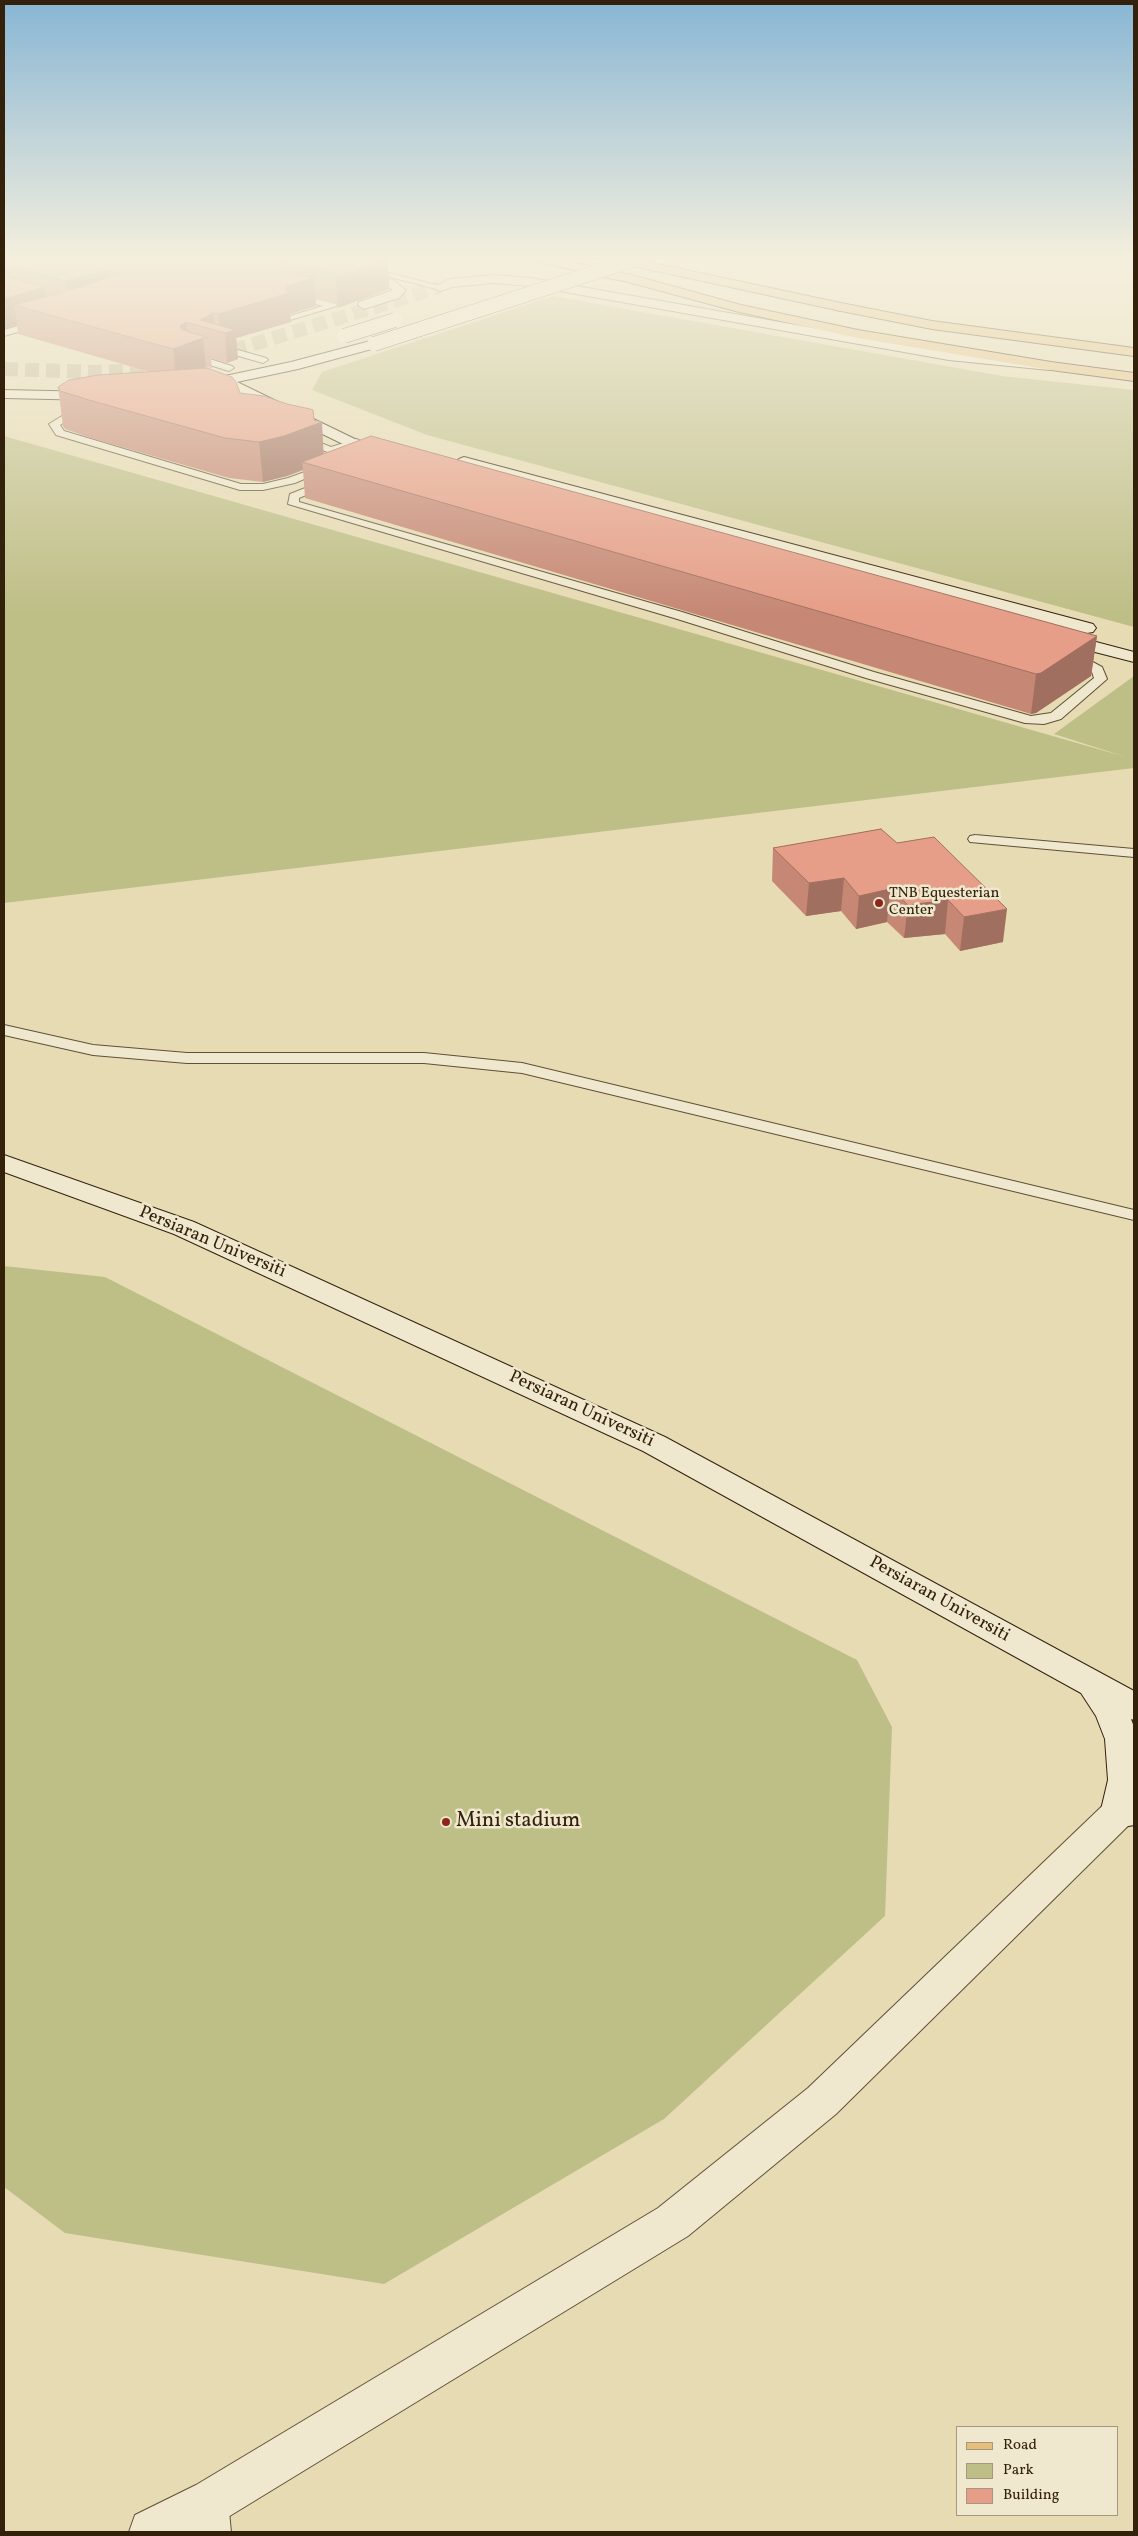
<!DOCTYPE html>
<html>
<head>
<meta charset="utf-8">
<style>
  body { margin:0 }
  #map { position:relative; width:1138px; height:2536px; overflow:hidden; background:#e7dbb4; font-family:Vollkorn,serif }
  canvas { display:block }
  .frame { position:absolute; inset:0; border:5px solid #33210c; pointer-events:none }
  .legend { position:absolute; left:956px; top:2426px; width:162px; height:90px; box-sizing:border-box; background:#efe8ce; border:1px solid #a49880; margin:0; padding:6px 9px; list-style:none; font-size:15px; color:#33210c }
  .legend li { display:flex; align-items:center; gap:10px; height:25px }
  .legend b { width:25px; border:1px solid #a49880 }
</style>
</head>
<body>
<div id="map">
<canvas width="1138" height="2536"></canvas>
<div class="frame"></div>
<ul class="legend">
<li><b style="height:6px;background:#e4be7a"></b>Road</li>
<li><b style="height:14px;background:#bebe87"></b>Park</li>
<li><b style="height:14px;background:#e69e88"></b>Building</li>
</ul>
</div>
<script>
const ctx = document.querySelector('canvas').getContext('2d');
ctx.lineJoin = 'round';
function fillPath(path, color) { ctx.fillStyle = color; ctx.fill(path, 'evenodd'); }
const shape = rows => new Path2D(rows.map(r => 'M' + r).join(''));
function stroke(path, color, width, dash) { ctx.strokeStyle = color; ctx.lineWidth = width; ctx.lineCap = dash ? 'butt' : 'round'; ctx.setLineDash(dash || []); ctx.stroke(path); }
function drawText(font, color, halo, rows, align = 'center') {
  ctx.font = font + ' Vollkorn,serif'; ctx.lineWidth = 5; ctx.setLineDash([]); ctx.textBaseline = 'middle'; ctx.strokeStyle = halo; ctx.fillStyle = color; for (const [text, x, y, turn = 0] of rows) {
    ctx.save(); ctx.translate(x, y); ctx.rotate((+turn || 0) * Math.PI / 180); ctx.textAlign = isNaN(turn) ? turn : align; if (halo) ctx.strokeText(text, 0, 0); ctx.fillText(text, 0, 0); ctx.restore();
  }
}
fillPath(shape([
  [553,296,1002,376,1134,390,1134,627,427,435,312,390,322,372],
  [4,436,1126,757,1054,734,1134,676,1134,768,4,903],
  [4,1266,105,1277,857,1660,892,1727,885,1916,664,2119,384,2284,65,2233,4,2187]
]), '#bebe87');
stroke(shape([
  [4,369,98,372,142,370,195,362,440,287]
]), '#c3b692', 14, [14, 7]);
const lane = shape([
  [321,259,334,259,444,287,440,290,321,259],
  [293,293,336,304,337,306,290,320,290,316,323,306,290,298,290,294,293,293],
  [42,319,45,320,45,324,4,336,4,330,42,319],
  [217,344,266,358,268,360,263,363,214,349,212,347,217,344],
  [190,353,232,366,234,368,229,371,187,358,185,356,190,353],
  [84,409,89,412,87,414,73,417,60,425,64,431,241,484,263,484,288,478,327,464,332,467,295,483,263,490,240,490,56,435,49,424,67,413,84,409],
  [301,435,331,447,357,439,362,442,330,453,297,440,296,438,301,435],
  [328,479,332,480,332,484,299,498,299,502,682,612,874,672,1031,716,1051,713,1094,678,1092,672,1066,662,1064,659,1066,656,1070,655,1089,660,1102,667,1107,679,1061,719,1044,724,1025,723,866,678,674,618,288,504,290,494,328,479],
  [975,835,1134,849,1134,857,970,842,968,839,970,836,975,835],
  [4,1025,93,1045,187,1053,424,1053,522,1063,1134,1210,1134,1220,522,1073,424,1063,187,1063,93,1055,4,1035,4,1025],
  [212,2485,223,2490,228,2501,231,2532,199,2532,196,2501,201,2490,212,2485]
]);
const street = shape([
  [281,259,301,259,393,280,406,290,399,298,364,309,358,305,359,302,393,290,389,287,283,262,281,259],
  [493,275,531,278,949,352,1049,362,1056,366,1049,370,949,360,531,286,493,283,452,287,440,291,434,287,450,279,493,275],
  [1134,1784,1134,1820,836,2114,688,2236,228,2517,200,2532,129,2532,135,2515,196,2485,658,2208,808,2088,1121,1788,1134,1784]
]);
const secondary = shape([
  [374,340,379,341,381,344,379,347,298,369,237,382,359,441,393,450,396,453,393,456,388,458,349,447,222,385,213,385,212,381,200,373,207,369,225,376,291,362,374,340],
  [4,390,96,392,103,396,96,400,4,398,4,390],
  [464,457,1093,624,1096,628,1093,632,1087,633,1081,632,459,465,456,462,459,459,464,457],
  [1058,632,1134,652,1134,662,1052,641,1049,637,1052,633,1058,632],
  [4,1155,194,1222,665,1437,1134,1691,1134,1720,1131,1719,1134,1727,1134,1825,1118,1828,1105,1824,1100,1814,1108,1780,1105,1739,1096,1716,1081,1693,643,1451,174,1234,4,1172,4,1155]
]);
const primary = shape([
  [536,259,557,259,626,274,628,277,622,281,538,262,536,259],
  [613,259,634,259,841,303,847,307,841,311,619,263,613,259]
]);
const highway = shape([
  [628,274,741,305,858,330,1051,362,1134,373,1134,381,1051,370,858,338,739,312,624,281,622,278,628,274],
  [841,303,932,321,1134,348,1134,356,932,329,836,310,835,307,836,304,841,303]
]);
stroke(lane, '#605036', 2);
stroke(street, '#605036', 2);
stroke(secondary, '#33210c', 2);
stroke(primary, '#33210c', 2);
stroke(highway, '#33210c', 2);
fillPath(lane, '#efe8ce');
fillPath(street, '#efe8ce');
fillPath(secondary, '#efe8ce');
fillPath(primary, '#e4be7a');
fillPath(highway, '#e4be7a');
const secondaryBridge = shape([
  [344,336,395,320],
  [374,344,636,259]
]);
stroke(secondaryBridge, '#33210c', 15, []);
stroke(secondaryBridge, '#efe8ce', 14);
fillPath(shape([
  [4,259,383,259,388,260,389,289,338,308,337,304,316,298,316,306,290,314,291,322,236,338,238,359,227,363,211,358,212,368,206,367,204,368,240,393,314,420,324,454,1097,636,1091,676,1036,713,1031,714,305,498,303,470,287,476,263,482,229,478,94,439,65,429,63,426,58,387,150,372,18,334,17,325,4,329],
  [881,829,1003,942,960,951,945,934,904,938,887,922,856,929,841,911,806,916,772,881,773,848]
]), '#c68875');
fillPath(shape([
  [388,260,389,289,338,308,336,278],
  [110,269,114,297,70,309,66,281],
  [314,278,316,306,290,314,291,322,236,338,238,359,227,363,225,333,220,332,218,314,285,290,287,286],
  [44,287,48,314,14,305,17,325,4,329,4,299],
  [213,313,215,330,200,320],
  [186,322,188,343,203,338,206,367,176,379,173,349,180,326],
  [322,422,324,462,302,462,303,470,287,476,263,482,259,442],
  [1097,636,1091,676,1036,713,1031,714,1036,674],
  [844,878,841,911,806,916,809,883],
  [890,889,887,922,856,929,859,896],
  [948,900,945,934,904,938,908,905],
  [1007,909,1003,942,960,951,964,917]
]), '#a16f5f');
const building = shape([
  [4,259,240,259,314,278,287,286,285,290,289,293,218,314,213,313,200,320,236,330,225,333,186,322,180,326,183,330,209,338,203,338,173,349,14,305,64,292,119,274,110,269,66,281,4,265,4,259],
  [276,259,383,259,388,260,336,278,336,274,276,259],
  [4,276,44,287,4,299,4,276],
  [207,368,232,377,236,382,240,393,264,396,287,404,310,409,313,410,314,420,322,422,284,436,259,442,225,438,89,400,60,391,58,387,69,380,98,375,207,368],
  [371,436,1097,636,1041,673,1036,674,302,462,371,436],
  [881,829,897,843,934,837,1007,909,964,917,948,900,908,905,890,889,859,896,844,878,809,883,773,848,881,829]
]);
fillPath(building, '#e69e88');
stroke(building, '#a16f5f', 1);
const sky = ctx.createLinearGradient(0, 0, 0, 614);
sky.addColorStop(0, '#88b6d4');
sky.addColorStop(0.42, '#f4efdd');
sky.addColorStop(1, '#f4efdd00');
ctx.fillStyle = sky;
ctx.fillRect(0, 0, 1138, 614);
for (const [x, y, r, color] of [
  [879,903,5,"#8f2418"],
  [446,1822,5,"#8f2418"]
]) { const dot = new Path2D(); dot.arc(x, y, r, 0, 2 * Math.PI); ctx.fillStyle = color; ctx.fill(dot); stroke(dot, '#efe8ce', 2); }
drawText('15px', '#33210c', '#efe8ce', [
  ["TNB Equesterian",889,894],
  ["Center",889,911]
], 'left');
drawText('18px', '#33210c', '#efe8ce', [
  ["Persiaran Universiti",212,1243,23],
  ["Persiaran Universiti",581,1410,25],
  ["Persiaran Universiti",939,1600,29]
]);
drawText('21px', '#33210c', '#efe8ce', [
  ["Mini stadium",456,1822]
], 'left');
</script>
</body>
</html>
